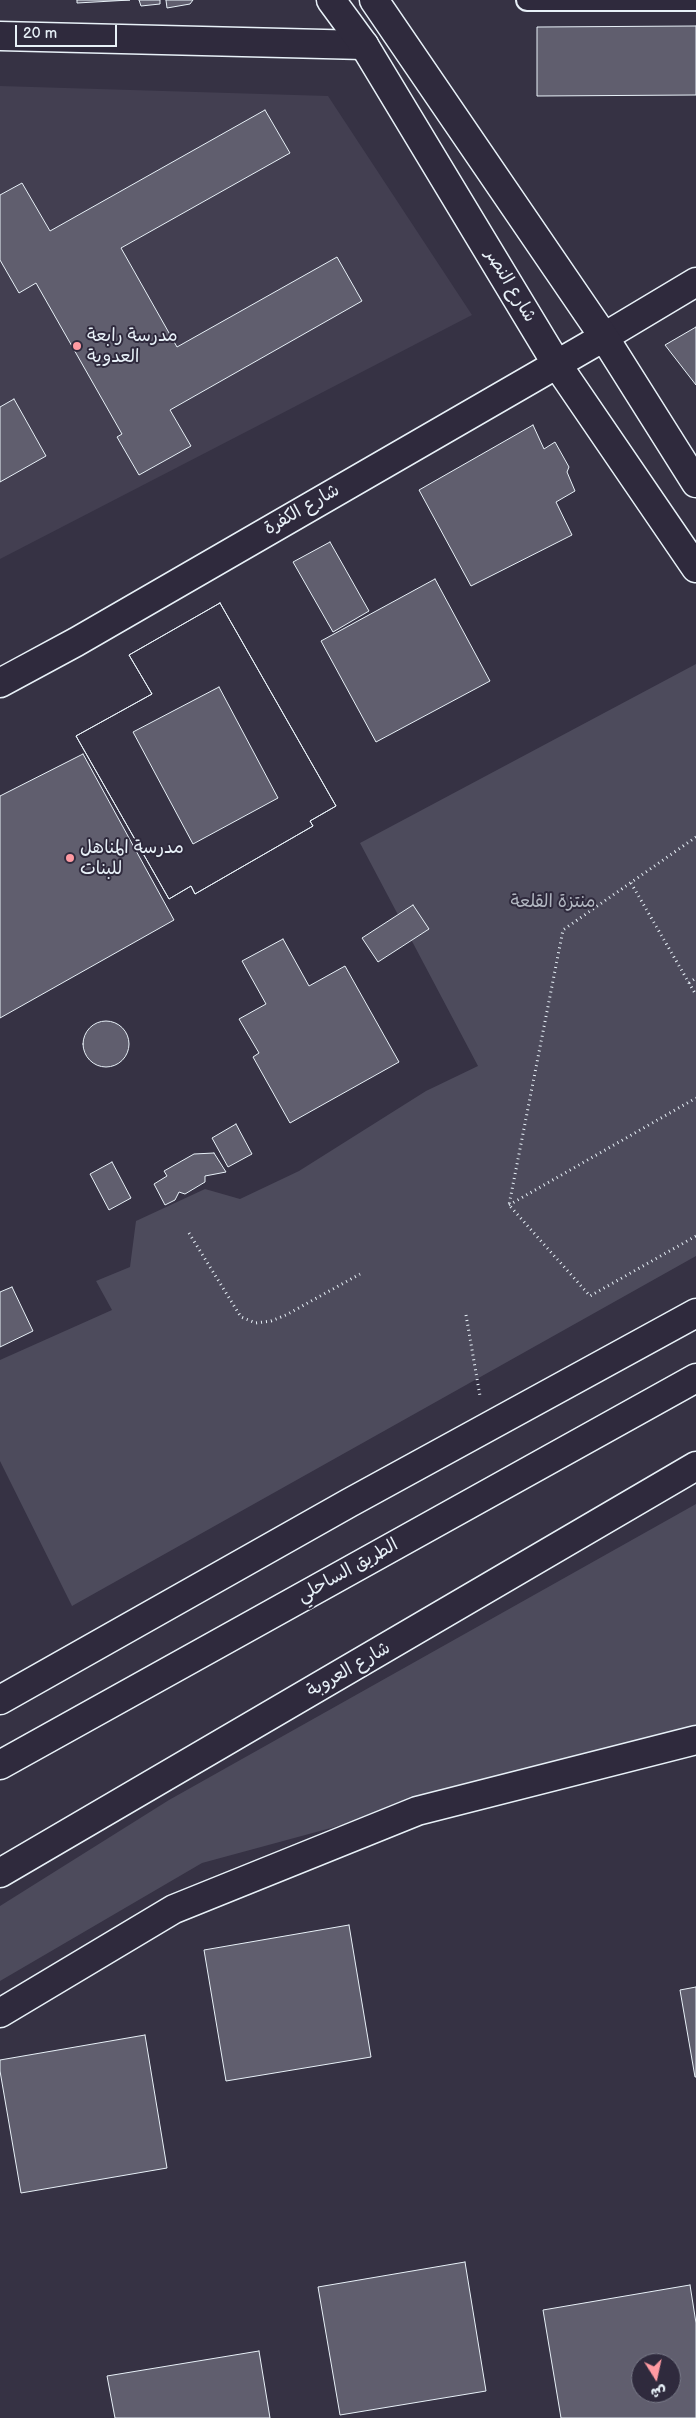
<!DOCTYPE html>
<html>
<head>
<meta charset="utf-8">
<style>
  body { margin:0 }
  #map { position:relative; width:696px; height:2418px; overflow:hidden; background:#363244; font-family:"Balsamiq Sans","Playpen Sans Arabic",sans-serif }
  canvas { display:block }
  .north { position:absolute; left:631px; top:2353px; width:50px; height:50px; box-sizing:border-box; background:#2f2a3d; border:1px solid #797a88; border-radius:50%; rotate:170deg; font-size:14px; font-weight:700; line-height:20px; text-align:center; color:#e8f1f8 }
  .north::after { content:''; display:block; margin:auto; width:18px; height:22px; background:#ff9aa2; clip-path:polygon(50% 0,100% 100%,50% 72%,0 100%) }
  .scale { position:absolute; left:15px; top:25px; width:102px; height:22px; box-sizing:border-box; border:2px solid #e8f1f8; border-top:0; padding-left:6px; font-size:15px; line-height:18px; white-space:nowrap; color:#e8f1f8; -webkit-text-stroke:4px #2f2a3d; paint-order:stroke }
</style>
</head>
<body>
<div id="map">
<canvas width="696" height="2418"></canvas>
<div class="north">ش</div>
<div class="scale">20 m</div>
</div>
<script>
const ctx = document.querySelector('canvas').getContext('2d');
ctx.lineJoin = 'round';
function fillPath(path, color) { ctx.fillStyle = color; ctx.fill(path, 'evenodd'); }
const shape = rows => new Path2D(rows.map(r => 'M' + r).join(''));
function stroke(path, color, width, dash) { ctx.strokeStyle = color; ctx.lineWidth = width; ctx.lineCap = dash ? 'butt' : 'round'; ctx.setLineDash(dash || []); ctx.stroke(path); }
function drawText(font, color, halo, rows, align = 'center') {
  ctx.font = font + ' "Balsamiq Sans","Playpen Sans Arabic",sans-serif'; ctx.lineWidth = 4; ctx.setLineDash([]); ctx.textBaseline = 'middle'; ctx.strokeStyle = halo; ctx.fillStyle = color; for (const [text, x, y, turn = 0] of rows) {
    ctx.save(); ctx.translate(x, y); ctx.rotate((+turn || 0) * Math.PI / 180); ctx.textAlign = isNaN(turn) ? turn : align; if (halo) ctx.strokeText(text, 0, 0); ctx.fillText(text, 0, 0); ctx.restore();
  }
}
fillPath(shape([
  [0,86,328,96,472,315,0,559]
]), '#433f51');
fillPath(shape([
  [696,664,696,1256,72,1606,0,1461,0,1360,112,1310,96,1281,130,1267,136,1221,205,1189,240,1199,299,1171,426,1091,478,1066,360,843],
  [696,1504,696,1729,202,1863,0,1981,0,1906,169,1800]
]), '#4d4b5c');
const building = shape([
  [77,0,130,0,77,3,77,0],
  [139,0,160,0,160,4,141,6,139,0],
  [166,0,193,0,190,4,167,8,166,0],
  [696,26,696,95,537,96,537,27,696,26],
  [265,110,290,153,121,248,177,347,337,257,362,301,170,410,191,446,139,475,117,437,122,434,36,283,19,293,0,260,0,195,22,183,50,231,265,110],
  [696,327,696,385,665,345,696,327],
  [14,399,46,456,0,482,0,407,14,399],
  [533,425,544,449,555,442,569,467,567,472,575,491,556,502,572,535,471,586,419,490,533,425],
  [330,542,369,611,333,632,293,562,330,542],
  [435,579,490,681,376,742,321,641,435,579],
  [220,603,336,806,310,821,313,826,195,894,191,886,169,899,76,736,152,694,129,655,220,603],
  [220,603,336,806,310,821,313,826,195,894,191,886,169,899,76,736,152,694,129,655,220,603],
  [219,687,278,798,193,844,133,732,219,687],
  [83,754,174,920,0,1018,0,796,83,754],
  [413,905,429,929,378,962,362,938,413,905],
  [283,939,309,986,345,966,399,1062,290,1123,253,1057,259,1053,239,1019,266,1004,242,961,283,939],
  '83 1044a23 23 0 1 1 46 0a23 23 0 1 1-46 0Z',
  [236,1124,252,1154,228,1167,212,1138,236,1124],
  [214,1153,226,1172,205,1176,205,1182,185,1194,179,1192,175,1200,165,1205,154,1184,167,1176,164,1171,194,1154,214,1153],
  [112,1162,131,1198,109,1210,90,1174,112,1162],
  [12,1287,33,1331,0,1347,0,1292,12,1287],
  [349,1925,371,2057,226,2081,204,1950,349,1925],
  [696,1987,696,2077,695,2077,680,1990,696,1987],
  [145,2035,167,2168,21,2193,0,2071,0,2060,145,2035],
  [465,2262,486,2391,340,2415,318,2287,465,2262],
  [690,2285,696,2323,696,2418,561,2418,543,2310,690,2285],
  [641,2363,671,2363,671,2393,641,2393,641,2363],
  [259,2351,270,2418,115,2418,107,2376,259,2351]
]);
fillPath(building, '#605e6e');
stroke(building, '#e8f1f8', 1);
const service = shape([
  [527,0,696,0]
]);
const minor = shape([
  [0,36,364,45],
  [604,337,696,282],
  [0,1700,349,1503,696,1313],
  [0,2013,174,1909,417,1811,696,1740]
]);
const tertiary = shape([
  [331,0,364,45,556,363,696,568],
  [374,0,604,337,696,483],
  [0,683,76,642,604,337]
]);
const trunk = shape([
  [0,1765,696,1378],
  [0,1873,696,1466]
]);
stroke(service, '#e8f1f8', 24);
stroke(minor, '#e8f1f8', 31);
stroke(tertiary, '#e8f1f8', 31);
stroke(trunk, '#e8f1f8', 31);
stroke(shape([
  [696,837,563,930,509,1205,590,1296,696,1236],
  [631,883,696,995],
  [689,983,696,978],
  [509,1205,696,1098],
  [189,1233,241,1317,256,1323,271,1321,286,1315,360,1274],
  [466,1315,480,1396]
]), '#e8f1f8', 3, [1, 4]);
stroke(service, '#2f2a3d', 20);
stroke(minor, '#2f2a3d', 28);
stroke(tertiary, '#2f2a3d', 28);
stroke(trunk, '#2f2a3d', 28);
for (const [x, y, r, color] of [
  [77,346,5,"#ff9aa2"],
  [70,858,5,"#ff9aa2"]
]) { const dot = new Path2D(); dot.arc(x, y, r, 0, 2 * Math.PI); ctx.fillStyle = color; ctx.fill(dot); stroke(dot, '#2f2a3d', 2); }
drawText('18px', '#e8f1f8', '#2f2a3d', [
  ["شارع النصر",510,286,59],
  ["شارع الكفرة",302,510,-30],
  ["الطريق الساحلي",348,1571,-29],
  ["شارع العروبة",349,1670,-30]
]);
drawText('18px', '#e8f1f8', '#2f2a3d', [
  ["مدرسة رابعة",87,336],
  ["العدوية",87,357],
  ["مدرسة المناهل",80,848],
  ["للبنات",80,869]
], 'left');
drawText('18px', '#b2b7c1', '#2f2a3d', [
  ["منتزة القلعة",553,902]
]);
</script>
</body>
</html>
